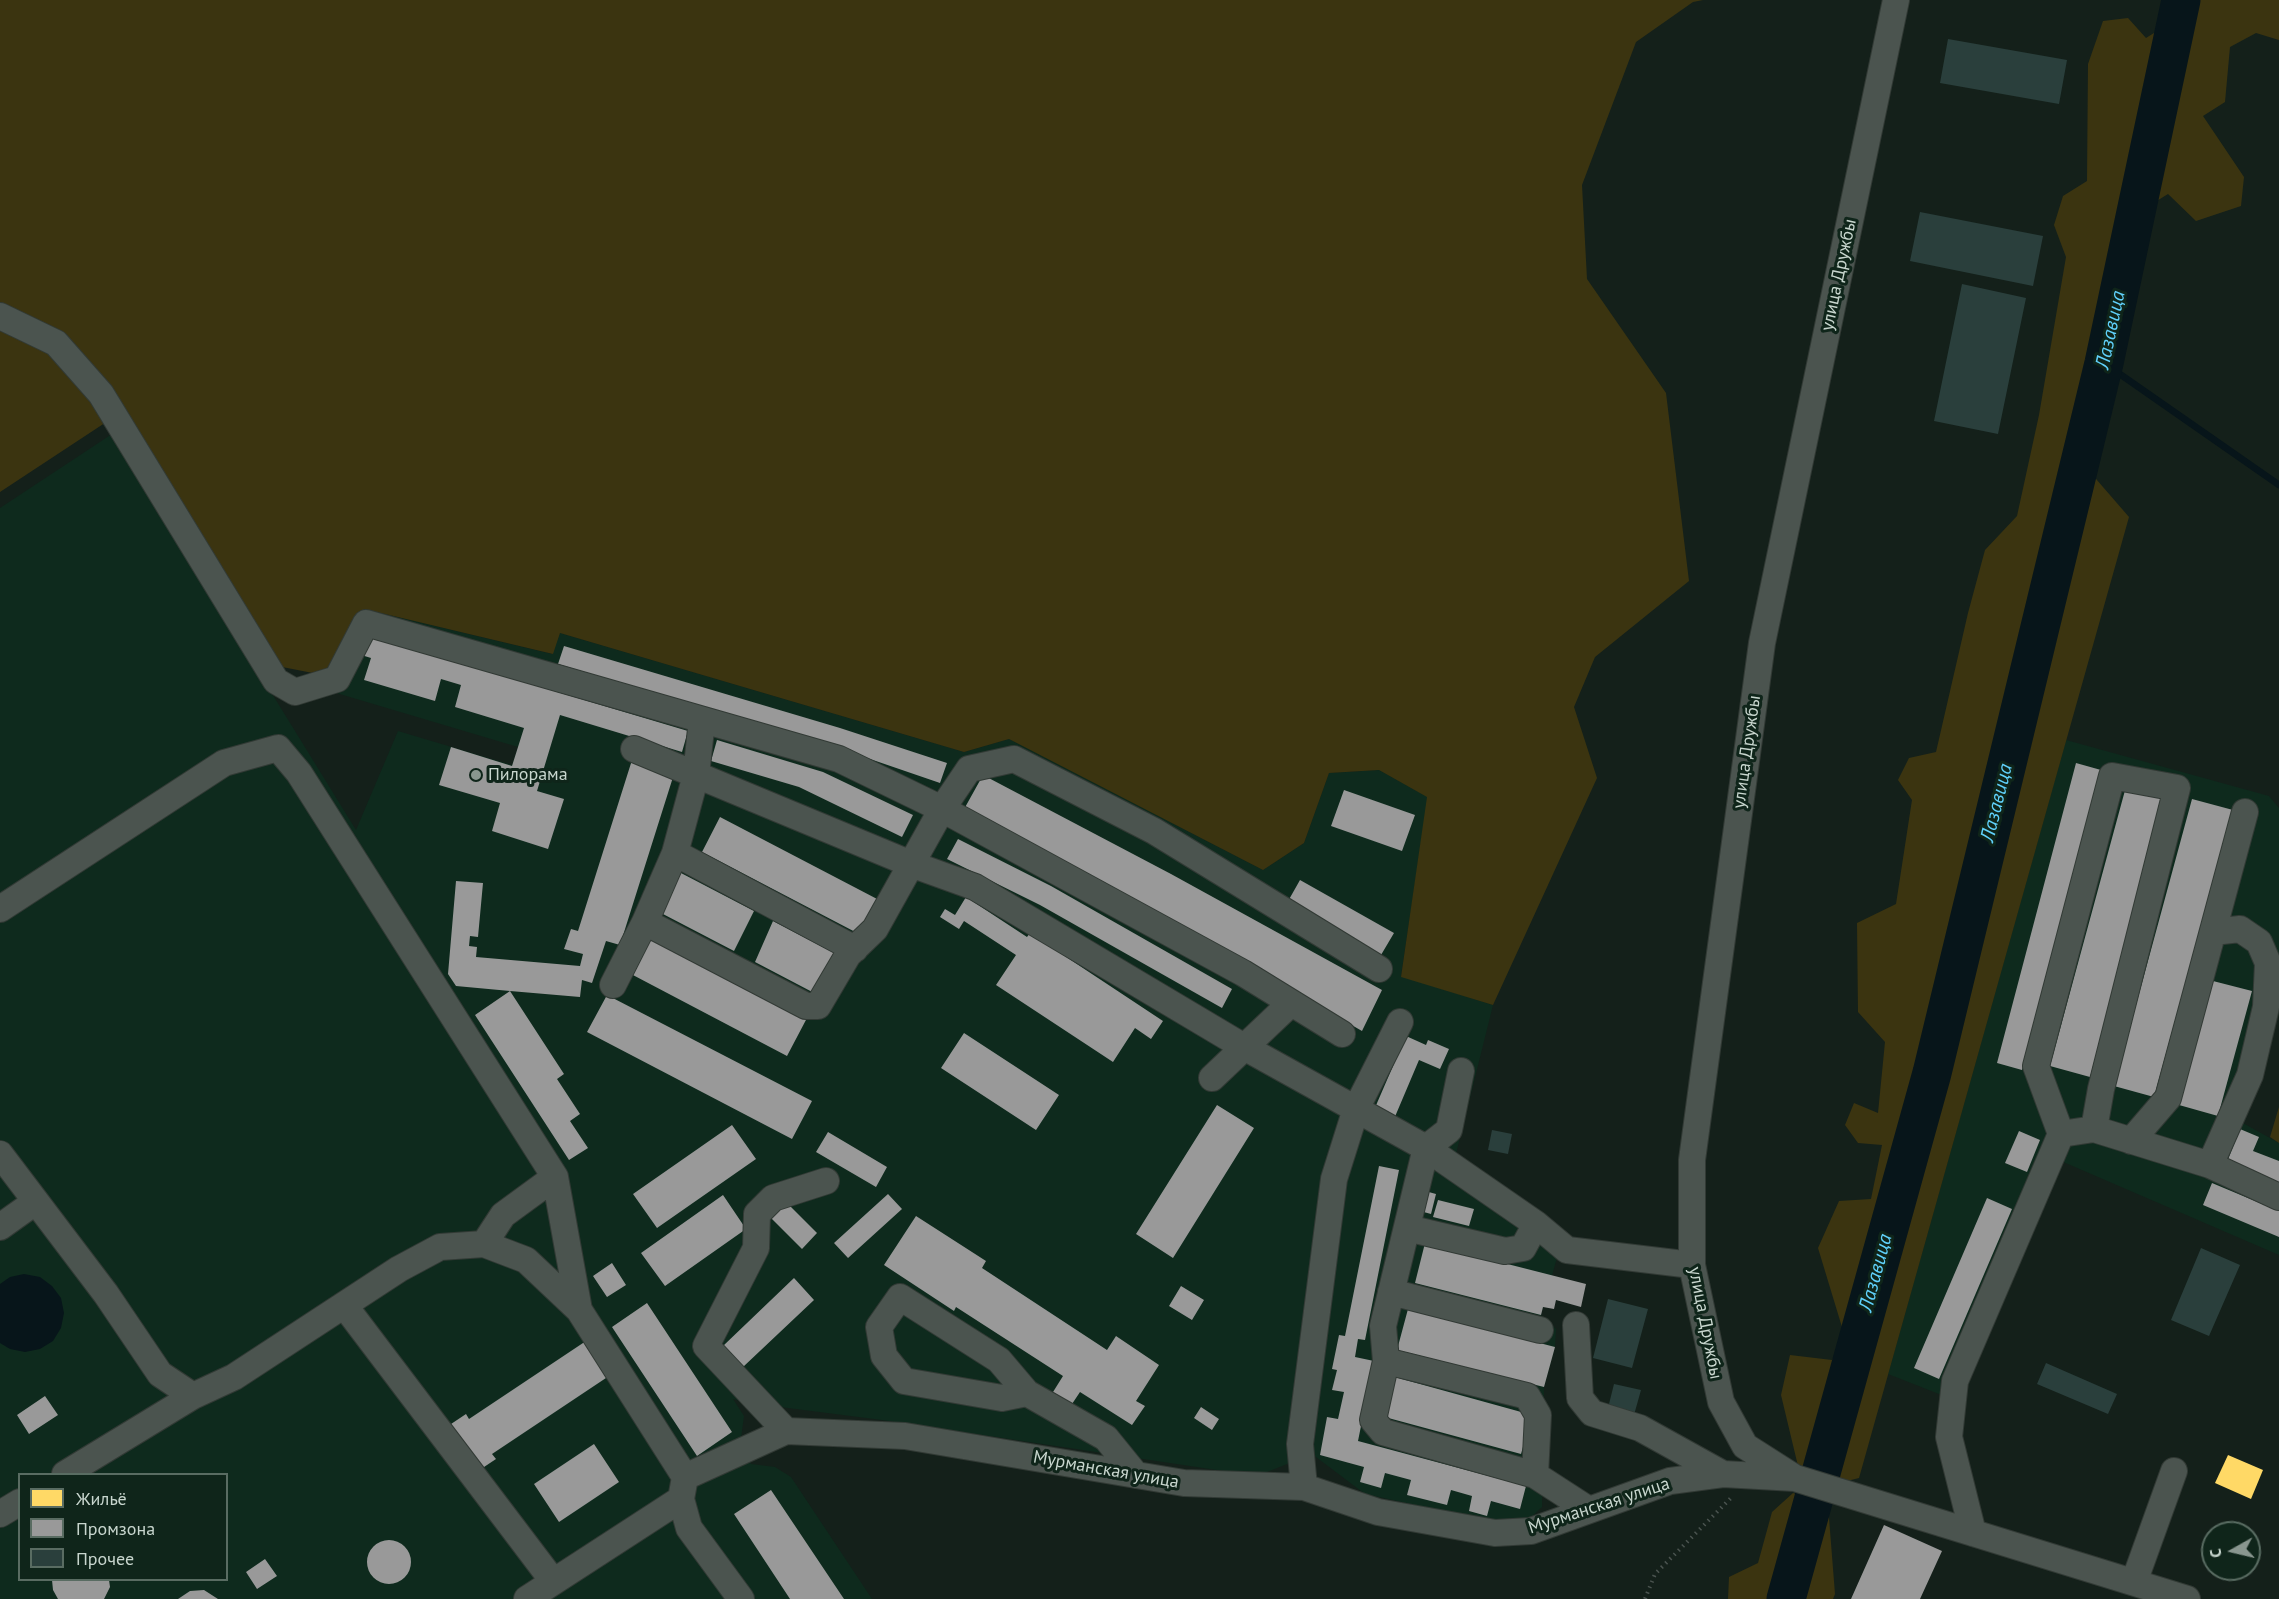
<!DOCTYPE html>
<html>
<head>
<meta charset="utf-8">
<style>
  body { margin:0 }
  #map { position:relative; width:2279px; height:1599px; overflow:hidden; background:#14201a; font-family:"PT Sans",sans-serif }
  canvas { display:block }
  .legend { position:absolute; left:18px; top:1473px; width:210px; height:108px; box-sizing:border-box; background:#0f251a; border:2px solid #596c62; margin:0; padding:8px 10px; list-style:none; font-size:18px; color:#c8d6ce }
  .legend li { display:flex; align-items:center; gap:12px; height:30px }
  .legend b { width:30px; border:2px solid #596c62 }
  .north { position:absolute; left:2201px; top:1521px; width:60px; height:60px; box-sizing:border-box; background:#0f251a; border:2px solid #596c62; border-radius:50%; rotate:262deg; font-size:16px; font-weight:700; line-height:24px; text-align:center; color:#c8d6ce }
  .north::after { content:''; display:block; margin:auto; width:21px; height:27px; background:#89968f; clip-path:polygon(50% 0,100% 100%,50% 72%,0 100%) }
</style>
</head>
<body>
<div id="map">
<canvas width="2279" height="1599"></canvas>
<ul class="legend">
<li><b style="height:16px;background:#ffd966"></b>Жильё</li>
<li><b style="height:16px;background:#999"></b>Промзона</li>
<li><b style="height:16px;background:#2a3f3c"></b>Прочее</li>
</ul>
<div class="north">С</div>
</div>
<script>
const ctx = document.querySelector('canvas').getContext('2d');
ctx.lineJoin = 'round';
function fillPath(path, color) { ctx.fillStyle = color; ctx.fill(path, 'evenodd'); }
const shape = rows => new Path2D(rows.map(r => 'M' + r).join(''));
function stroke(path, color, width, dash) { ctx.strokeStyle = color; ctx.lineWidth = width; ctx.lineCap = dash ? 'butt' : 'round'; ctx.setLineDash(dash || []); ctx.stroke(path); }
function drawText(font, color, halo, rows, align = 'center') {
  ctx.font = font + ' "PT Sans",sans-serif'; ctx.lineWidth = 6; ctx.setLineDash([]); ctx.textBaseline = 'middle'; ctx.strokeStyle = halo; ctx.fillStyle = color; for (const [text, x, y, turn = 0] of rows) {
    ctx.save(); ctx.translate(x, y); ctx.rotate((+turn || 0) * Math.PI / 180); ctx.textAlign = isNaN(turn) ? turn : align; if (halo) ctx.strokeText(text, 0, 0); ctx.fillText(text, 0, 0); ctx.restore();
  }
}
fillPath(shape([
  [112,434,356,830,398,731,512,765,518,747,333,692,323,675,364,609,552,654,560,633,964,752,1009,739,1263,870,1304,843,1329,773,1379,770,1428,797,1401,976,1493,1005,1451,1174,1558,1254,1541,1315,1556,1329,1555,1347,1544,1387,1542,1507,1529,1519,1494,1522,1365,1494,1312,1454,1257,1476,882,1420,749,1403,733,1399,744,1416,740,1446,751,1464,775,1467,791,1477,872,1599,0,1599,0,508],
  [20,1474,226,1474,226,1580,20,1580],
  [2066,740,2269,796,2279,808,2279,1013,2241,1122,2279,1143,2279,1255,2061,1161,1967,1382,1939,1394,1888,1374]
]), '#0e2a1d');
fillPath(shape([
  [0,0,1703,0,1693,2,1636,42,1582,185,1587,279,1666,393,1689,581,1595,657,1574,707,1597,778,1493,1005,1401,977,1427,797,1379,770,1329,773,1304,843,1263,870,1009,739,964,752,560,633,553,654,364,609,323,675,272,665,120,413,0,492],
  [2196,0,2279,0,2279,40,2256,33,2230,47,2225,102,2203,116,2244,177,2241,206,2196,221,2168,194,2147,207,2090,472,2129,517,1859,1478,1835,1484,1798,1466,1781,1395,1790,1355,1832,1360,1845,1337,1818,1248,1839,1201,1871,1199,1882,1145,1858,1143,1845,1125,1854,1103,1878,1113,1885,1042,1858,1012,1857,923,1896,904,1912,800,1898,780,1909,758,1936,752,1968,613,1985,550,2017,516,2039,415,2066,257,2054,225,2063,196,2087,181,2088,64,2103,21,2128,18,2146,38,2194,8],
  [2279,1107,2279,1143,2270,1137],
  [1793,1493,1828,1505,1835,1594,1833,1599,1728,1599,1729,1577,1758,1563,1772,1512]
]), '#3b3410');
fillPath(shape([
  [24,1274,40,1277,52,1286,61,1298,64,1313,61,1328,53,1341,40,1349,25,1352,10,1349,0,1343,0,1284,10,1277]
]), '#07151a');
fillPath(shape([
  [2228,1455,2263,1470,2251,1499,2215,1483]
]), '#ffd966');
fillPath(shape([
  [363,634,688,731,682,752,560,715,537,791,564,799,548,849,492,831,500,803,439,785,451,747,512,766,524,728,455,707,461,685,441,679,435,701,364,680,371,658,358,654],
  [564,646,840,728,947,763,940,783,835,747,558,664],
  [717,740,823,772,913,815,902,837,799,787,711,761],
  [632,760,674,774,620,945,606,941,592,983,582,980,580,997,510,991,564,1074,557,1079,580,1114,570,1121,588,1148,569,1160,475,1015,510,991,456,986,448,974,456,881,483,883,478,937,470,936,469,946,477,947,476,957,580,966,583,954,564,949,571,929,578,931],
  [2076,763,2101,770,2022,1070,1997,1063],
  [983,775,1171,874,1382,990,1362,1031,1150,909,963,811],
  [2127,783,2167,794,2090,1077,2050,1066],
  [1344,790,1415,815,1402,851,1331,826],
  [2192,799,2233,810,2154,1097,2114,1086],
  [720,817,879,900,861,935,702,852],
  [958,839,1051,886,1232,989,1222,1008,1040,905,947,859],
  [681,873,754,911,734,951,661,913],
  [1300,880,1394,933,1381,955,1287,903],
  [966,897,1027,937,1030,933,1163,1021,1151,1039,1135,1028,1113,1062,996,985,1016,955,964,921,959,929,940,917,945,909,955,915],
  [773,921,838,955,818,995,755,962],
  [650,937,807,1018,787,1056,631,974],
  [2213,981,2252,991,2218,1116,2179,1105],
  [607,995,812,1101,792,1139,587,1032],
  [964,1033,1059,1095,1036,1130,941,1068],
  [1406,1036,1426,1045,1428,1040,1449,1049,1440,1069,1419,1060,1394,1119,1374,1110],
  [1217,1105,1254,1128,1173,1258,1136,1234],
  [732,1125,756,1159,657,1228,633,1194],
  [2240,1129,2259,1137,2253,1151,2279,1161,2279,1183,2227,1162],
  [2019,1131,2040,1140,2027,1172,2005,1163],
  [828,1132,887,1167,876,1187,816,1152],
  [1379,1166,1399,1170,1365,1340,1358,1339,1355,1357,1374,1361,1358,1441,1526,1486,1520,1509,1491,1501,1487,1516,1469,1511,1472,1496,1451,1490,1447,1505,1407,1495,1411,1480,1385,1473,1381,1488,1360,1482,1364,1467,1320,1455,1327,1417,1338,1419,1344,1392,1332,1390,1337,1370,1332,1369,1339,1335,1345,1336],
  [2212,1183,2279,1211,2279,1237,2203,1205],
  [1425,1191,1436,1194,1431,1214,1420,1211],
  [888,1194,902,1209,848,1258,834,1243],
  [723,1195,746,1229,665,1286,641,1253],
  [1987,1198,2012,1209,1939,1379,1914,1368],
  [1438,1200,1474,1209,1469,1226,1433,1217],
  [785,1201,817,1233,802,1249,769,1216],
  [916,1216,986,1261,982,1268,1107,1350,1116,1336,1159,1365,1136,1401,1145,1406,1132,1425,1080,1392,1072,1404,1053,1392,1063,1376,956,1307,954,1311,884,1265],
  [1425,1243,1586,1284,1581,1307,1556,1300,1554,1309,1543,1307,1541,1315,1415,1283],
  [612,1263,626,1285,607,1297,593,1276],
  [794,1278,814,1300,743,1367,723,1346],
  [1181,1286,1204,1300,1192,1320,1169,1306],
  [647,1303,732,1432,697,1456,612,1327],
  [1408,1309,1555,1347,1544,1387,1397,1350],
  [586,1341,609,1376,492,1454,496,1459,478,1471,448,1426,466,1414,469,1419],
  [1391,1376,1532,1415,1521,1454,1381,1416],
  [45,1396,58,1415,29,1434,17,1415],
  [1201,1407,1219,1419,1212,1430,1194,1418],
  [594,1444,619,1482,559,1522,534,1484],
  [771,1490,844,1599,790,1599,734,1514],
  [1884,1525,1942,1551,1920,1599,1851,1599],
  '367 1562a22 22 0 1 1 44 0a22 22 0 1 1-44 0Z',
  [265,1559,277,1576,257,1589,246,1572],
  [52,1580,109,1580,110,1587,104,1599,58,1599,53,1590],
  [204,1590,218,1599,178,1599,190,1591]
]), '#999');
stroke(shape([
  [2104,363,2279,485]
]), '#07151a', 7);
stroke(shape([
  [1786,1599,1932,1073,2104,363,2181,0]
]), '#07151a', 39);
fillPath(shape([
  [1948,39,2067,60,2059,104,1940,83],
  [1920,212,2043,236,2033,286,1910,261],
  [1962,284,2026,298,1998,434,1934,421],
  [1492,1130,1512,1134,1508,1154,1488,1150],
  [2201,1248,2240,1265,2209,1336,2171,1320],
  [1608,1299,1648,1309,1632,1368,1593,1358],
  [2046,1363,2117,1394,2108,1414,2037,1384],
  [1614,1384,1641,1390,1634,1415,1608,1408]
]), '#2a3f3c');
const minor = shape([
  [0,316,56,343,101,394,276,681,295,692,337,679,366,623,839,759,942,809,1243,973,1342,1034],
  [634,749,911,864,975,887,1244,1047,1426,1148,1536,1224,1567,1250,1692,1265],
  [675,853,855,949],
  [0,909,224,763,278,748,299,773,555,1177,579,1310],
  [645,922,806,1006,818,1006,848,955,875,929,942,809,969,769,1014,759,1154,831,1379,969],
  [613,985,645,922,675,853,696,775,702,720],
  [1461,1071,1449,1130,1426,1148,1383,1326,1386,1361,1373,1420,1383,1432,1535,1475,1589,1510],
  [1212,1078,1291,1003],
  [2061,1134,2036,1066,2112,776,2177,788,2101,1089,2094,1129],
  [2131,1141,2168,1098,2245,812],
  [0,1154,106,1294,160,1374,193,1396,234,1377,399,1269,440,1247,484,1244,526,1260,579,1310,685,1477,786,1431,905,1436,1184,1483,1304,1487,1378,1512,1495,1533,1531,1531,1670,1481,1723,1474,1795,1478,2187,1599],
  [2210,1165,2250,1075,2266,1007,2268,963,2259,942,2240,929,2213,932],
  [0,1227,35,1202],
  [1407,1228,1505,1251,1523,1248,1536,1224],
  [484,1244,503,1215,555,1177],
  [1391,1292,1540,1330],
  [344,1305,553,1581],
  [1576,1325,1580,1398,1592,1413,1640,1428,1723,1474],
  [1386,1361,1527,1396,1538,1415,1535,1475],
  [1027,1393,1002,1398,904,1381,884,1356,879,1327,900,1297,999,1360,1027,1393,1106,1438,1136,1475],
  [786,1431,706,1346,756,1248,757,1214,773,1198,826,1181],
  [65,1474,193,1396],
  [1792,1476,1745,1446,1721,1402,1692,1265,1692,1160,1762,643,1896,0],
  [1304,1487,1300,1444,1334,1179,1356,1109,1400,1022],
  [681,1499,689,1528,741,1599],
  [0,1514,20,1502],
  [1973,1533,1949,1437,1955,1381,2061,1134,2094,1129,2210,1165,2279,1197],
  [2134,1582,2174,1471],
  [527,1599,681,1499,685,1477]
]);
stroke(minor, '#323a35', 28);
stroke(shape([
  [1645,1599,1655,1574,1731,1498]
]), '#4a534f', 4, [1.5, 4.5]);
stroke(minor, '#4b544f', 26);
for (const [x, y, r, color] of [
  [476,775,6,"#89968f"]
]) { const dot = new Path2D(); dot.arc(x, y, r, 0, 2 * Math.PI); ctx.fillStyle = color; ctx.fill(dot); stroke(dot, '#0f251a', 2); }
drawText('18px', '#c8d6ce', '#0f251a', [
  ["улица Дружбы",1839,275,-78],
  ["улица Дружбы",1747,752,-82],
  ["улица Дружбы",1705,1323,79],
  ["Мурманская улица",1106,1470,10],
  ["Мурманская улица",1599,1506,-18]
]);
drawText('18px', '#c8d6ce', '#0f251a', [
  ["Пилорама",488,775]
], 'left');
drawText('italic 20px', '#60d1fb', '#0f251a', [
  ["Лазавица",2111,330,-78],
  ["Лазавица",1997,803,-76],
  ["Лазавица",1876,1273,-75]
]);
</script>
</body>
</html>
